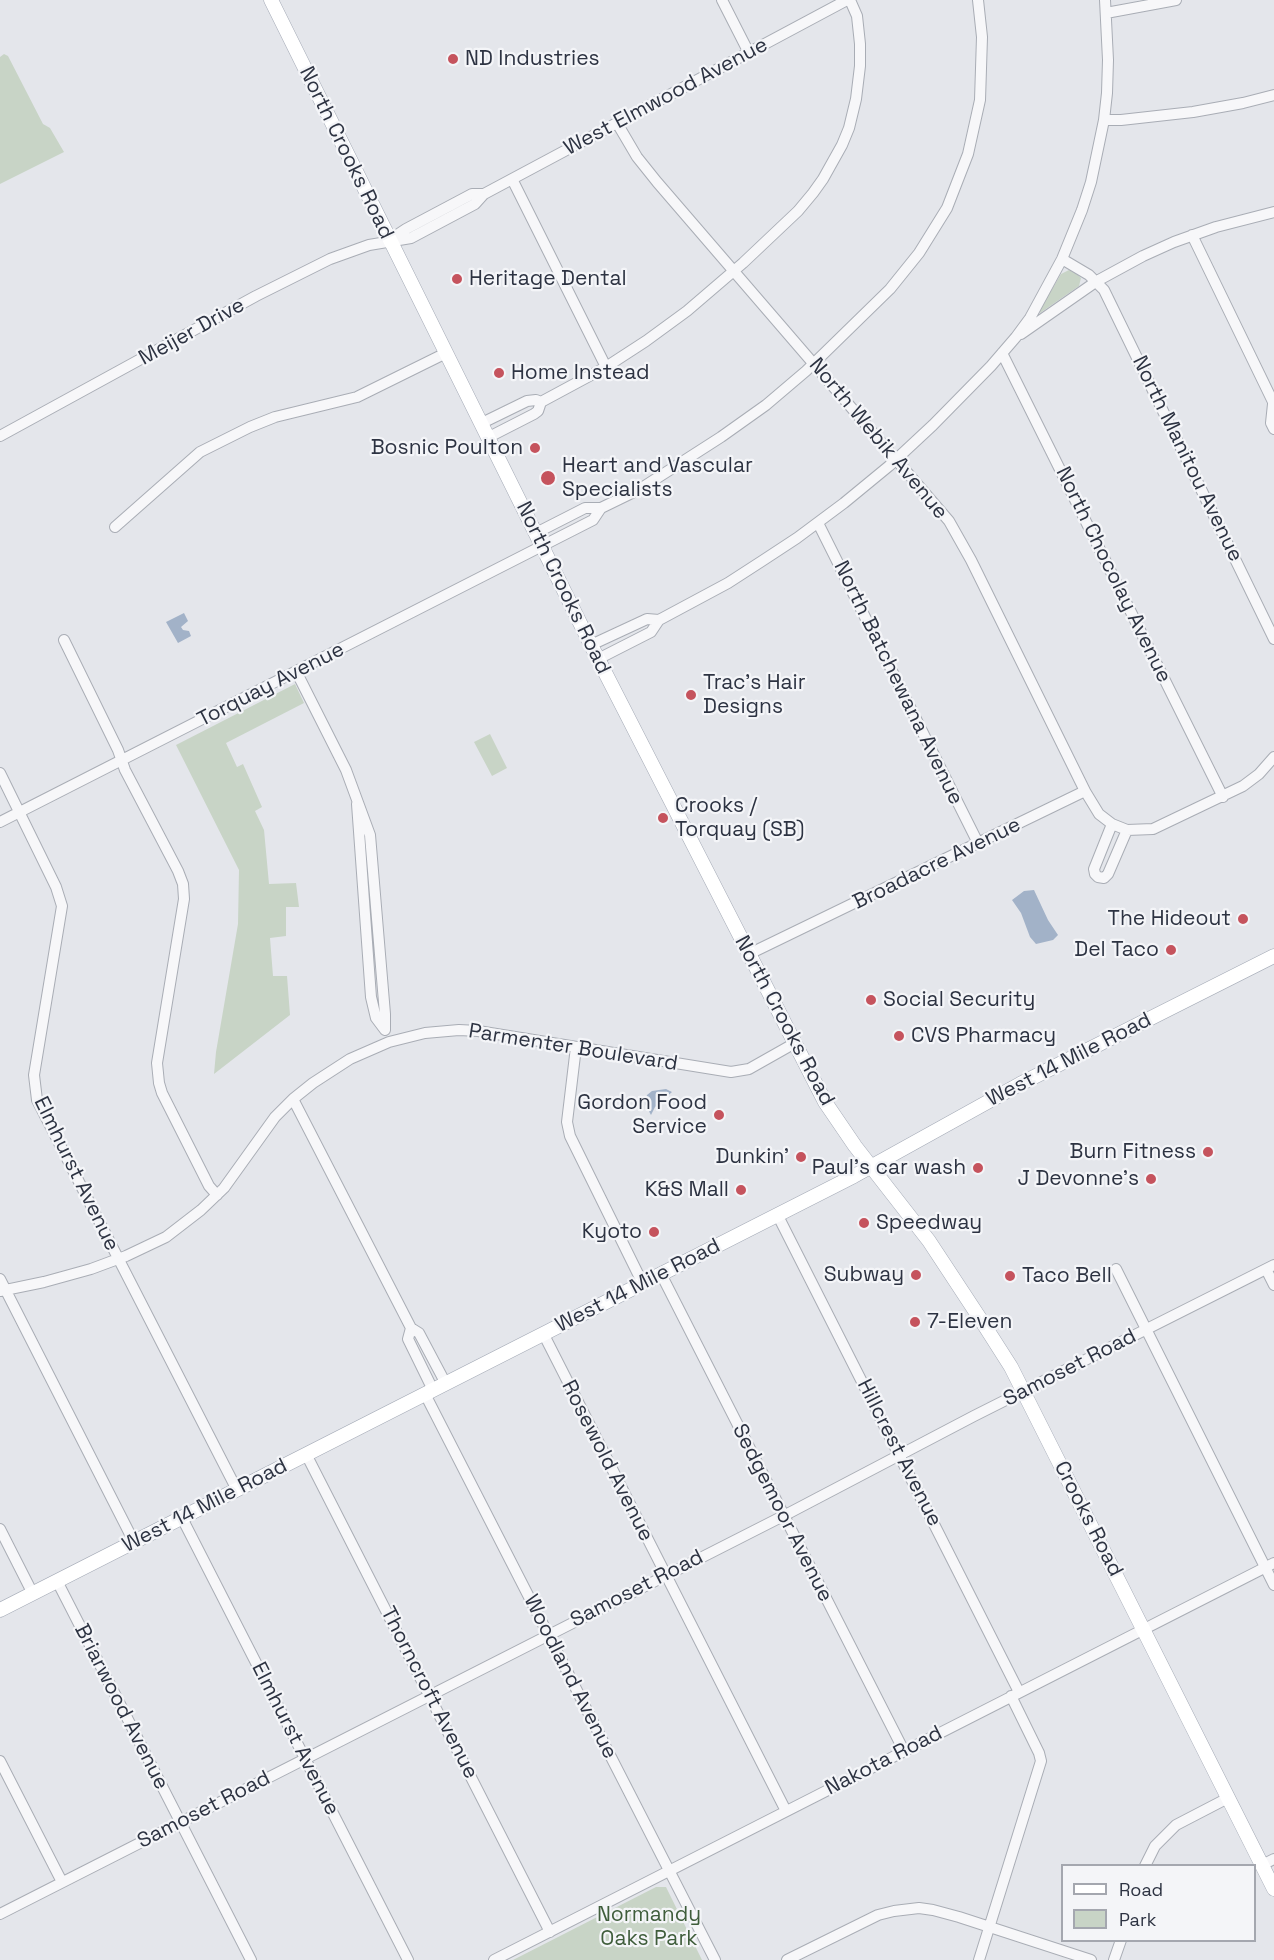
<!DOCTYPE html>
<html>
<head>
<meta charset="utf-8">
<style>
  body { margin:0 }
  #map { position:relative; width:1274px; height:1960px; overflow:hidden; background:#e4e6eb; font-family:"Space Grotesk",sans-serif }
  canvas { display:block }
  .legend { position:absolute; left:1061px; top:1864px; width:195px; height:78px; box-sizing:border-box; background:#f4f5f8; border:2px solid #a4a7af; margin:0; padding:8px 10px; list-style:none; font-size:18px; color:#2d3342 }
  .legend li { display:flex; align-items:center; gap:12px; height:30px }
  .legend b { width:30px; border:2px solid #a4a7af }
</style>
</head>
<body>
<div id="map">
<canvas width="1274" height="1960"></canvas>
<ul class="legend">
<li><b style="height:8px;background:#fff"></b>Road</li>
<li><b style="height:16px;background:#c8d4c6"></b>Park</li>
</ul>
</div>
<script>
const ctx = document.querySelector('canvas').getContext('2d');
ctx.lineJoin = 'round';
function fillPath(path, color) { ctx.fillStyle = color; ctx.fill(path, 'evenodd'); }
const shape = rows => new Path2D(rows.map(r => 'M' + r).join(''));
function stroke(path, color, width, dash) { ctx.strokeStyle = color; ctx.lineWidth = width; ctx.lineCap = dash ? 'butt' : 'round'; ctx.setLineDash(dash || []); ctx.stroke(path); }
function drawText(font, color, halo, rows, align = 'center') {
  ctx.font = font + ' "Space Grotesk",sans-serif'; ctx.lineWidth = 4.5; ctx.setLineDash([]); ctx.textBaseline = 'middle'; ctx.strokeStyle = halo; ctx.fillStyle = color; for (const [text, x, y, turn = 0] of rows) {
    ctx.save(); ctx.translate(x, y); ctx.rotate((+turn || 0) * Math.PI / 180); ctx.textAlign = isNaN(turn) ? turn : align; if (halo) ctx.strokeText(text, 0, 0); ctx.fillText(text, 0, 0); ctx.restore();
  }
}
fillPath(shape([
  [4,54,8,56,43,124,50,128,64,152,0,184,0,57],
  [1069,270,1078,275,1081,278,1079,286,1040,313,1039,311,1061,274],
  [295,684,304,703,226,743,237,767,243,764,262,807,255,811,264,830,269,884,296,883,299,907,286,907,286,936,270,938,273,976,287,976,290,1015,214,1074,216,1052,238,924,239,870,176,745],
  [490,734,507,768,492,776,474,742],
  [656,1887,666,1887,702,1960,513,1960]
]), '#c8d4c6');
fillPath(shape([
  [184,613,188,621,181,627,183,630,189,631,191,636,178,643,166,622],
  [1034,890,1048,920,1058,935,1053,940,1036,944,1030,937,1021,913,1012,900,1024,891],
  [666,1089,672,1092,655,1107,651,1115,645,1104,647,1095,652,1091]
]), '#a2b2c8');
const minor = shape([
  [722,0,749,53],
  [1106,13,1176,0],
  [1104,120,1121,120,1193,112,1243,103,1274,95],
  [617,123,637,157,657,182,949,521,971,560,1085,791],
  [512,179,606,367],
  [1192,235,1274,404],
  [391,239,406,229,472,194,484,194],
  [1062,259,1089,275,1104,290,1274,639],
  [1021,334,1097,281,1143,256,1174,242,1216,227,1274,212],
  [1002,353,1223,797],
  [1273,404,1271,423,1274,429],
  [482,423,527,401,536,400,541,402],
  [0,436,256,296,330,259,369,245,411,238,475,204,484,194,847,0],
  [489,437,534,414,538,411,541,402,606,367,646,341,687,311,743,263,798,211,813,193,823,179,842,145,849,128,856,99,860,66,860,44,857,16,850,0],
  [818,523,978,843],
  [115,527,200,452,250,427,275,417,357,397,446,353],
  [536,533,585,508,601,508],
  [64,640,118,750,125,770,178,871,183,884,184,899,157,1063,159,1083,162,1093,209,1186,217,1195],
  [591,645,647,619,659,620],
  [598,659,651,632,659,620,728,583,762,561,797,538,844,503,889,466,933,425,991,366,1016,337,1030,318,1062,259,1082,210,1091,182,1104,120,1107,93,1108,60,1105,0],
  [296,671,346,770,370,835,385,1014,385,1030],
  [0,773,56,887,62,906,34,1075,37,1100,237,1490],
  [357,804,371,997,376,1018,385,1030],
  [0,822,593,520,601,508,640,489,721,437,766,405,806,371,890,289,919,253,947,208,968,154,980,100,982,37,978,0],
  [1112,824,1094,869,1095,874,1098,877,1104,878,1108,874,1127,830],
  [749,954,1085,791,1099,814,1112,824,1127,830,1153,829,1243,786,1259,774,1274,757],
  [576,1047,567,1122,570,1136,643,1284],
  [293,1099,411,1328,419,1333,446,1384],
  [777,1214,1019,1692],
  [1116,1269,1274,1585],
  [1266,1269,1274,1285],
  [661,1274,904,1751],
  [0,1279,134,1542],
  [0,1291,44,1282,91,1269,126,1256,166,1237,201,1210,224,1188,275,1117,293,1099,313,1083,350,1059,389,1042,425,1033,459,1030,478,1031,731,1072,749,1069,795,1043],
  [411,1328,408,1339,433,1390],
  [544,1335,786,1811],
  [425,1394,715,1960],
  [306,1454,550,1932],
  [182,1518,408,1960],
  [0,1529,33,1594],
  [57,1581,251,1960],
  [0,1761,62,1882],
  [1262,1865,1274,1859],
  [1145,1866,1155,1846,1176,1825,1228,1798],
  [0,1914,791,1512,974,1416,1274,1265],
  [494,1960,1274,1563],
  [787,1960,878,1915,894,1911,919,1908,933,1910,959,1917,1091,1960],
  [979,1960,1041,1761,1039,1753,1011,1696],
  [1114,1960,1121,1940]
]);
const major = shape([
  [271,0,591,645,825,1102,855,1146,929,1241,981,1320,1011,1367,1274,1889],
  [0,1610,854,1176,1020,1084,1274,956]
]);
stroke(minor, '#a9adb5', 12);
stroke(major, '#a4aab6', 15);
stroke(minor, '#f7f7f9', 10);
stroke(major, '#fff', 14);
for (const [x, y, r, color] of [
  [453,59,6,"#c5535d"],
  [457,279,6,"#c5535d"],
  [499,373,6,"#c5535d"],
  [535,448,6,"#c5535d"],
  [548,478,8,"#c5535d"],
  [691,695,6,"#c5535d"],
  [663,818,6,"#c5535d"],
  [1243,919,6,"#c5535d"],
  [1171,950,6,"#c5535d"],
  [871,1000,6,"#c5535d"],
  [899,1036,6,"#c5535d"],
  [719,1115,6,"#c5535d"],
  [1208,1152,6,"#c5535d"],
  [801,1157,6,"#c5535d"],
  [978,1168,6,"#c5535d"],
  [1151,1179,6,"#c5535d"],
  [741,1190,6,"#c5535d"],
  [864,1223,6,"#c5535d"],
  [654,1232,6,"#c5535d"],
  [916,1275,6,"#c5535d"],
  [1010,1276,6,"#c5535d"],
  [915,1322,6,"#c5535d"]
]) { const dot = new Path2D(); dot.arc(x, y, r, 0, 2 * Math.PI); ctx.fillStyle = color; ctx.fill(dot); stroke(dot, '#f4f5f8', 2); }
drawText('21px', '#2d3342', '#f4f5f8', [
  ["ND Industries",465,59],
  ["Heritage Dental",469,279],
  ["Home Instead",511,373],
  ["Bosnic Poulton",523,448,"right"],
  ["Heart and Vascular",562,466],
  ["Specialists",562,490],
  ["Trac's Hair",703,683],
  ["Designs",703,707],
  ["Crooks /",675,806],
  ["Torquay (SB)",675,830],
  ["The Hideout",1231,919,"right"],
  ["Del Taco",1159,950,"right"],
  ["Social Security",883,1000],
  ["CVS Pharmacy",911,1036],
  ["Gordon Food",707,1103,"right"],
  ["Service",707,1127,"right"],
  ["Burn Fitness",1196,1152,"right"],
  ["Dunkin'",789,1157,"right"],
  ["Paul's car wash",966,1168,"right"],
  ["J Devonne's",1139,1179,"right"],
  ["K&S Mall",729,1190,"right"],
  ["Speedway",876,1223],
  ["Kyoto",642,1232,"right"],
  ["Subway",904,1275,"right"],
  ["Taco Bell",1022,1276],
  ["7-Eleven",927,1322]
], 'left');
drawText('21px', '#2d3342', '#f4f5f8', [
  ["West Elmwood Avenue",666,97,-28],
  ["North Crooks Road",346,153,64],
  ["Meijer Drive",192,332,-29],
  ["North Webik Avenue",878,439,50],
  ["North Manitou Avenue",1187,459,64],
  ["North Chocolay Avenue",1113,575,64],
  ["North Crooks Road",563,588,64],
  ["North Batchewana Avenue",898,683,64],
  ["Torquay Avenue",271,685,-27],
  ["Broadacre Avenue",937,864,-26],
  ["North Crooks Road",784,1021,62],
  ["Parmenter Boulevard",573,1048,9],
  ["West 14 Mile Road",1069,1060,-27],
  ["Elmhurst Avenue",76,1174,64],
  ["West 14 Mile Road",638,1286,-27],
  ["Samoset Road",1070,1368,-27],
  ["Hillcrest Avenue",899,1453,63],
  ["Rosewold Avenue",607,1461,63],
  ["West 14 Mile Road",205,1506,-27],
  ["Sedgemoor Avenue",782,1513,63],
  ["Crooks Road",1088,1519,63],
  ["Samoset Road",637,1589,-27],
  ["Woodland Avenue",570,1677,63],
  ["Thorncroft Avenue",429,1693,63],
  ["Briarwood Avenue",121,1707,63],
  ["Elmhurst Avenue",295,1739,63],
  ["Nakota Road",884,1761,-27],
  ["Samoset Road",204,1810,-27]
]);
drawText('21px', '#3f5d3b', '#f4f5f8', [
  ["Normandy",649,1915],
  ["Oaks Park",649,1939]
]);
</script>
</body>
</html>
